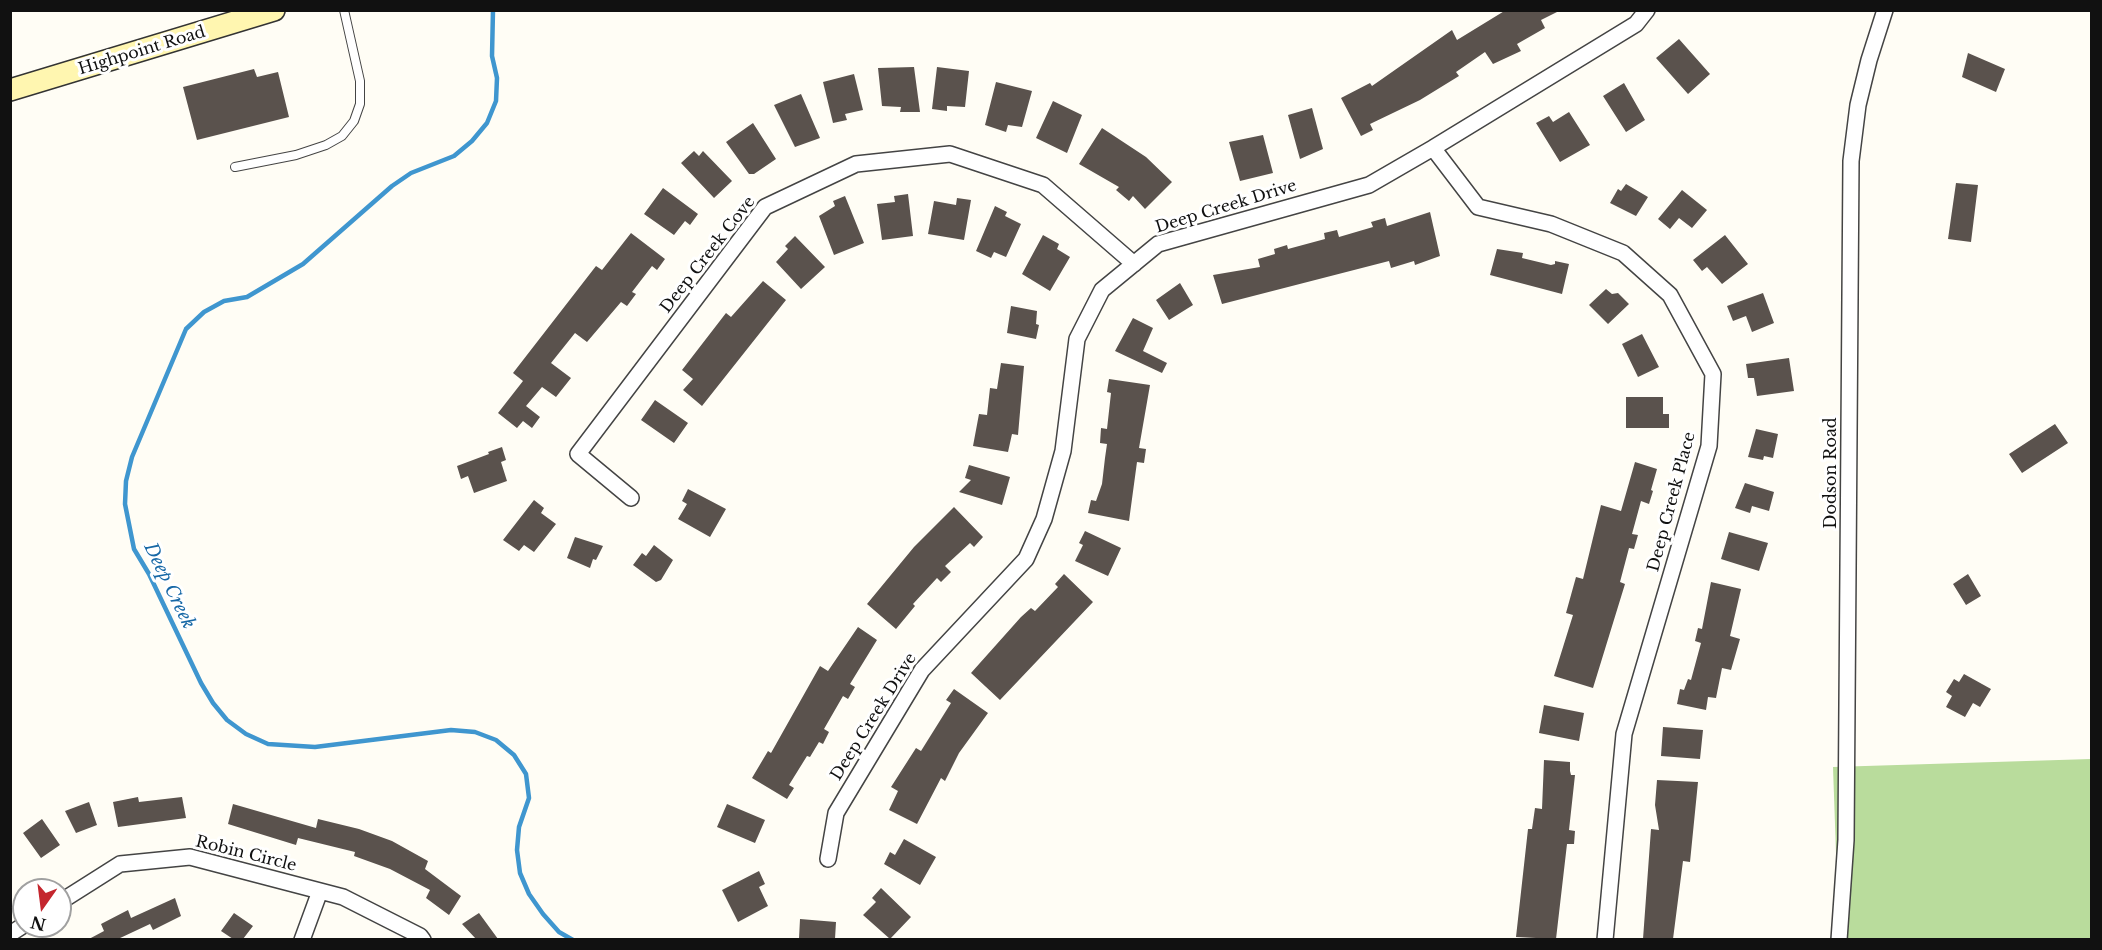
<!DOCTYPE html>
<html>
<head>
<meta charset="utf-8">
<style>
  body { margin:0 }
  #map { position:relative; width:2102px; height:950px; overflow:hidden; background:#fffdf5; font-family:"Libre Baskerville",serif }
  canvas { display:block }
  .frame { position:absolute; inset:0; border:12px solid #111; pointer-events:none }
  .north { position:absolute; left:12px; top:878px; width:60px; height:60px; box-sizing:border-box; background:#fff; border:2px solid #a0a0a0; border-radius:50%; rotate:194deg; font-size:16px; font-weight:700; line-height:24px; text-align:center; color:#111 }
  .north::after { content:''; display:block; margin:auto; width:21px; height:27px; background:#c4262e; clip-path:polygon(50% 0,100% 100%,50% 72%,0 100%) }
</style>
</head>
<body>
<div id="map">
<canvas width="2102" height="950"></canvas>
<div class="frame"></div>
<div class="north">N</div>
</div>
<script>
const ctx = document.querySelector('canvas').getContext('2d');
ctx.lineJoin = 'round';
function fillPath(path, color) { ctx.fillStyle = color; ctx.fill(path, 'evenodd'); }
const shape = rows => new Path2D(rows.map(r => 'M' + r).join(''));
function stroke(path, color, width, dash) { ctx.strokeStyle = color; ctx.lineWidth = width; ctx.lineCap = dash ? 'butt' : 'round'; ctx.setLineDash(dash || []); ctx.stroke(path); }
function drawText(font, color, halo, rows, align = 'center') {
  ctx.font = font + ' "Libre Baskerville",serif'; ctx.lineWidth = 6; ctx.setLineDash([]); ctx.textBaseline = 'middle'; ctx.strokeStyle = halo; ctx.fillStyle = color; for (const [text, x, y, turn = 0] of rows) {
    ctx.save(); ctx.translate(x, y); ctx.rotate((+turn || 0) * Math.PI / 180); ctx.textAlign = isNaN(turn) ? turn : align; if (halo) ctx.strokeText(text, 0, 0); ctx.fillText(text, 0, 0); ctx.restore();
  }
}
fillPath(shape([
  [2091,759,2091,939,1839,939,1833,767]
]), '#b9dc9c');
stroke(shape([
  [493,10,492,56,497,78,496,101,487,123,472,141,454,156,411,173,392,186,303,264,247,297,224,301,204,312,186,329,132,457,126,481,125,504,134,549,149,574,201,683,213,703,227,720,246,734,268,744,315,747,451,730,475,732,496,740,514,755,526,774,529,798,519,827,517,850,520,873,529,894,543,914,559,932,573,940]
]), '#3f96cf', 4.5);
fillPath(shape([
  [1506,10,1561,10,1541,20,1545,28,1517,44,1521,51,1493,64,1485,52,1456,72,1459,76,1420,100,1370,124,1373,130,1361,136,1341,98,1370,83,1372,86,1452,30,1457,40],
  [1679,39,1710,74,1688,94,1656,58],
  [1968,53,2005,69,1996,92,1962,77],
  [914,67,920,112,900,112,901,107,882,106,878,68],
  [937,67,969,71,965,107,947,106,947,111,932,109],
  [254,69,257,77,278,72,289,117,197,140,183,87],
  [854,74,863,110,845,114,847,120,833,123,823,82],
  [996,82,1032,91,1022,127,1008,125,1006,132,985,125],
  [1624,83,1645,120,1626,132,1603,96],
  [801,94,820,138,795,147,774,105],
  [1053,101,1082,115,1067,153,1036,138],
  [1312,108,1323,149,1300,159,1288,115],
  [1569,112,1590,145,1560,162,1536,123,1549,116,1553,122],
  [753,123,776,159,754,174,749,174,726,142],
  [1102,128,1146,157,1172,182,1145,209,1133,196,1129,201,1116,190,1119,187,1079,164],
  [1263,135,1273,173,1240,181,1229,142],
  [694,151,699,156,703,151,732,181,714,198,681,163],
  [1956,183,1978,185,1971,242,1948,239],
  [1626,184,1648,197,1636,216,1610,203,1618,189,1621,191],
  [663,188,698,214,690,225,685,221,674,235,644,214],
  [1682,190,1707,210,1692,228,1679,218,1670,229,1658,219],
  [908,194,913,236,882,240,877,204,895,202,894,196],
  [845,196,864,243,834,255,819,216,835,206,833,201],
  [957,198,971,200,964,240,928,234,934,201,956,205],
  [995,206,1007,212,1005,216,1021,224,1006,257,994,252,991,258,976,251],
  [1430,212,1440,256,1415,265,1414,261,1391,268,1389,261,1222,304,1213,275,1260,267,1258,259,1275,254,1274,249,1287,245,1288,249,1325,239,1324,233,1337,230,1339,237,1373,227,1371,222,1385,218,1387,226],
  [631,233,665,259,657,270,652,266,632,292,636,294,627,306,621,302,587,342,575,333,551,363,571,378,556,397,542,387,526,406,540,417,532,428,523,421,517,428,498,413,523,381,513,373,596,266,602,270],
  [1043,235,1059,244,1057,249,1070,257,1050,291,1022,274],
  [1725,235,1748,264,1722,284,1707,267,1702,271,1693,260],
  [795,236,825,267,801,289,776,262,788,249,785,246],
  [1497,249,1523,253,1522,258,1551,265,1555,264,1555,261,1569,264,1562,294,1490,275],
  [763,281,786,300,702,406,683,390,693,379,682,370,726,313,731,317],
  [1180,283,1193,305,1169,320,1156,300],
  [1606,289,1612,294,1618,293,1629,304,1608,324,1589,305],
  [1763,293,1774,323,1752,332,1746,316,1733,321,1727,306],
  [1011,306,1037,311,1036,324,1039,325,1036,339,1007,333],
  [1133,318,1153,328,1143,351,1167,363,1162,373,1115,351],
  [1642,334,1659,367,1638,377,1622,344],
  [1789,358,1794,391,1757,396,1754,378,1748,378,1746,364],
  [1001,363,1024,366,1018,435,1012,434,1008,452,973,446,979,414,987,415,990,388,997,389],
  [1109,379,1150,385,1139,448,1146,449,1144,463,1137,462,1129,521,1088,513,1091,500,1096,501,1102,484,1105,458,1107,444,1100,443,1101,428,1107,429,1111,393,1107,392],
  [1626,397,1663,397,1663,414,1669,414,1669,428,1626,428],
  [655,400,688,423,674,443,641,420],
  [2055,424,2068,443,2022,473,2009,454],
  [1756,429,1778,434,1773,458,1764,456,1763,460,1748,457],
  [502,447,506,460,501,462,507,481,474,493,468,476,461,479,457,466,489,454,488,452],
  [1635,462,1657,469,1651,490,1653,491,1649,504,1641,501,1632,534,1638,535,1634,549,1629,548,1620,582,1625,584,1593,688,1554,676,1573,615,1566,613,1576,577,1583,579,1601,505,1621,511],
  [969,465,1010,477,1002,505,959,492,971,480,965,478],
  [1745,483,1774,492,1769,511,1752,506,1750,513,1735,508],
  [688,489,726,509,710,537,678,519,687,504,682,501],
  [534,500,544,508,541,513,556,524,534,552,524,545,519,551,503,540],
  [954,507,983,537,974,547,970,543,945,566,951,572,941,582,937,578,913,604,915,606,896,629,867,604,914,547],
  [1085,531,1121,548,1108,576,1075,561,1083,545,1079,543],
  [1729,532,1768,543,1759,571,1721,559],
  [575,537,603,546,596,560,593,559,590,568,567,558],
  [654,545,673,560,661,580,656,582,633,565,642,553,646,556],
  [1064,574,1093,602,1000,700,971,673,1021,617,1031,608,1035,611,1058,587,1055,584],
  [1968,574,1981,596,1966,605,1953,584],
  [1711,582,1741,589,1730,636,1740,639,1731,670,1722,668,1716,698,1708,697,1706,710,1677,704,1680,689,1684,690,1688,679,1691,680,1701,643,1695,641,1698,628,1702,629],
  [858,627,877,640,850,684,855,687,848,699,843,696,824,729,829,732,823,744,819,742,810,757,807,756,789,785,794,788,787,799,752,778,768,751,771,753,820,666,828,671],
  [1964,674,1991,689,1980,707,1973,703,1965,717,1946,707,1952,696,1946,692,1954,679,1959,682],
  [954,689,988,713,959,753,945,781,941,778,917,824,889,810,898,791,891,787,916,748,921,751,951,703,946,700],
  [1544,705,1584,713,1579,741,1539,733],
  [1663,727,1703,730,1700,759,1661,756],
  [1544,760,1570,762,1570,771,1571,775,1575,775,1569,830,1575,831,1574,844,1567,844,1556,939,1516,937,1528,829,1532,829,1535,808,1542,809],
  [1657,780,1698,782,1690,862,1683,861,1673,939,1643,939,1651,829,1659,830,1655,805],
  [138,797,139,802,182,797,186,818,118,827,113,802],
  [89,802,97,825,76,833,65,811],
  [233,804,316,828,318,819,359,829,392,841,428,861,425,869,461,896,449,915,426,898,430,890,390,869,354,856,355,852,298,838,296,845,228,824],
  [727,804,765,820,755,843,717,827],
  [42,819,60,845,41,858,23,833],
  [904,839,936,857,920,885,884,864,890,852,895,855],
  [759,871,765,884,759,887,768,906,738,922,722,890],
  [881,888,911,917,890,939,863,915,876,902,872,898],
  [175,898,181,916,153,930,150,924,118,939,89,939,104,931,101,924,128,910,131,918],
  [234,913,253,926,243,939,233,939,221,931],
  [479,913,498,939,476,939,462,924],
  [800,919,836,922,835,939,799,939]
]), '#5a524d');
const lane = shape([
  [235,167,296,155,326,145,342,136,354,121,360,104,360,81,344,10]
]);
const street = shape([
  [1433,148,1478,207,1551,224,1623,253,1670,295,1713,374,1709,446,1624,734,1605,940],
  [631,498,578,454,765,207,856,164,950,154,1043,185,1134,264],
  [828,859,836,813,922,670,1026,559,1044,519,1063,451,1077,339,1102,290,1158,244,1369,185,1433,148,1636,24,1647,10],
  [60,902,120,864,190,857,343,897,420,936,423,940],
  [10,934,24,925],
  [302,940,320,891],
  [1839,940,1846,840,1851,161,1858,105,1869,60,1885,10]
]);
const secondary = shape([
  [10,90,274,10]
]);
stroke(lane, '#444', 10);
stroke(street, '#444', 18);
stroke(secondary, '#333', 24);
stroke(lane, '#fff', 8);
stroke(street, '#fff', 15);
stroke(secondary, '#fff6b0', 21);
drawText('16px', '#111', '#fff', [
  ["Highpoint Road",142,51,-17],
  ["Deep Creek Drive",1226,207,-17],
  ["Deep Creek Cove",708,255,-52],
  ["Dodson Road",1831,473,-90],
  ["Deep Creek Place",1672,502,-75],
  ["Deep Creek Drive",874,717,-58],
  ["Robin Circle",246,854,14]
]);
drawText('italic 18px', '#1768a6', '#fff', [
  ["Deep Creek",169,586,64]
]);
</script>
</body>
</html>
